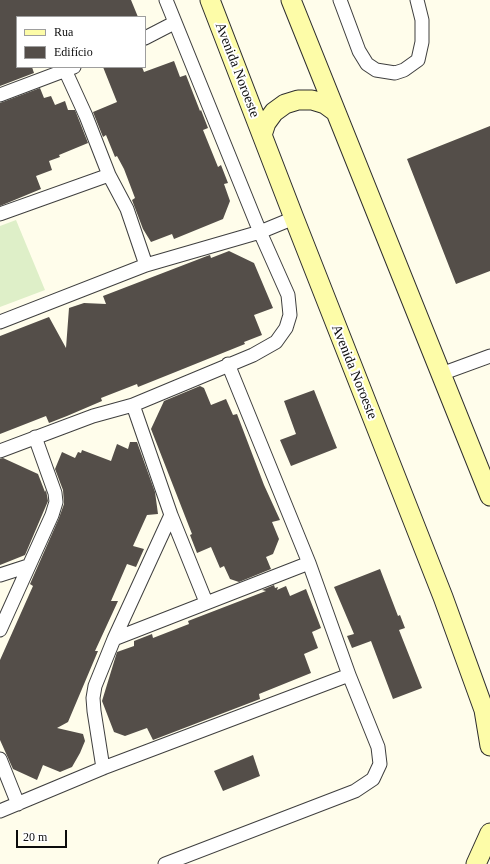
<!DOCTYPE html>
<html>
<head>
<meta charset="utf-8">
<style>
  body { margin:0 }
  #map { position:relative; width:490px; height:864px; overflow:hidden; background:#fffdeb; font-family:"Times New Roman",serif }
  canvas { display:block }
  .legend { position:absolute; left:16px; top:16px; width:130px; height:52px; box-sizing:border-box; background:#fff; border:1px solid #9e9e9e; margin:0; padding:5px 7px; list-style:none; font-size:12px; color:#0c0c0c }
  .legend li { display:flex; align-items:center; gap:8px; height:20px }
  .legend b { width:20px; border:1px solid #9e9e9e }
  .scale { position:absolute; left:16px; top:830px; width:51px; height:18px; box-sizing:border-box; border:2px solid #0c0c0c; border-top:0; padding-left:5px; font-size:12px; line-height:14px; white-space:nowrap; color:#0c0c0c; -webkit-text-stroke:3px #fff; paint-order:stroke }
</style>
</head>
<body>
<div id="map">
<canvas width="490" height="864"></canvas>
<ul class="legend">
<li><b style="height:5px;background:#fdfca8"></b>Rua</li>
<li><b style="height:11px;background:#544e49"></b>Edifício</li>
</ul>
<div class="scale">20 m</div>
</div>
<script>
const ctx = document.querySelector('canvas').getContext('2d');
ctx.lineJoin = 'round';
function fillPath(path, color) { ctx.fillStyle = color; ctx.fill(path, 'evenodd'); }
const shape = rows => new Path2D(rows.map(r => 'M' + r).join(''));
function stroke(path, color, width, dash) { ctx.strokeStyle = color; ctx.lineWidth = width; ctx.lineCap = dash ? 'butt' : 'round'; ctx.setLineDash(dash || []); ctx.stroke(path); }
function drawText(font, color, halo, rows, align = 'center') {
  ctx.font = font + ' "Times New Roman",serif'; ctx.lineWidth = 4; ctx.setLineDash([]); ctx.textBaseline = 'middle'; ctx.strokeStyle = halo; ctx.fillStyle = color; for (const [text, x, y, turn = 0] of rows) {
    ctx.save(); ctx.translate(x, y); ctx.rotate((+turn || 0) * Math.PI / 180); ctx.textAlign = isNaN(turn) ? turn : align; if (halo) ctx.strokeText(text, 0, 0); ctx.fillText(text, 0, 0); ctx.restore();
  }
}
fillPath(shape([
  [16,220,45,290,0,307,0,226]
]), '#deefc8');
fillPath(shape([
  [0,0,131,0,138,17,17,17,17,67,32,67,34,73,0,86],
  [174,61,180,77,186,75,200,111,201,110,208,128,203,130,218,167,221,165,228,183,224,184,230,201,223,219,174,239,172,234,151,242,143,229,132,200,135,198,124,169,117,156,115,157,106,135,103,137,93,112,117,102,103,67,142,67,144,72],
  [40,88,44,98,51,96,55,105,65,101,68,110,75,110,88,143,59,155,60,157,49,161,52,170,36,176,41,189,0,206,0,103],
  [490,126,490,271,456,284,407,159],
  [229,251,254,263,273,308,254,315,262,335,244,342,245,344,173,373,138,387,137,384,101,398,102,401,67,416,49,423,46,416,0,434,0,336,49,317,66,348,69,308,84,303,106,304,103,296,207,256,210,255,211,258],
  [200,386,204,388,211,405,226,399,233,415,237,414,264,485,280,520,272,522,279,539,273,554,266,557,271,569,239,582,230,579,224,566,220,568,211,547,197,553,190,535,192,534,151,429,164,401],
  [314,390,337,448,291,466,280,440,296,434,284,401],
  [130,442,137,442,155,492,158,514,147,515,133,546,144,549,136,567,127,564,111,601,118,601,95,651,98,651,68,722,57,728,83,734,85,741,80,753,72,767,60,772,43,765,37,780,13,769,0,740,0,660,33,586,30,584,59,518,64,504,63,490,55,469,62,452,75,458,78,452,81,453,82,450,111,461,117,444,128,449],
  [3,458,38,474,45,492,46,490,48,501,25,555,0,565,0,459],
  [380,569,398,616,400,615,405,628,399,630,422,688,393,699,371,641,352,648,347,636,354,634,334,587],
  [274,585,275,588,278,587,277,590,286,586,290,596,306,589,321,628,312,632,318,648,304,654,311,673,259,694,260,699,153,740,147,728,125,736,114,732,102,701,117,652,134,646,134,641,152,634,153,638,189,624,188,621,266,591,262,590],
  [253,755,260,776,223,791,214,771]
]), '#544e49');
const street = shape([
  [340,0,359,51,367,64,376,70,395,73,404,70,418,60,422,42,422,20,417,0],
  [145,38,174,23],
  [65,70,86,116,109,175,127,209,146,265],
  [0,95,74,67],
  [0,214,109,175],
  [0,322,146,265,260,232,294,218],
  [441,374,490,356],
  [0,451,93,416,133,405,253,355,276,342,286,328,290,315,288,295,260,232,166,0],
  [171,515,206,602],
  [0,575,28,566],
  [0,630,52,515,56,502,55,493,35,437],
  [114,639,309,563],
  [0,759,18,804],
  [103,768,94,711,93,698,95,686,114,639,171,515,133,405],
  [0,811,103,768,349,675],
  [165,864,355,791,373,779,380,764,378,747,349,675,309,563,228,364]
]);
const secondary = shape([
  [210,0,294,218,443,597,484,710,490,746],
  [291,0,490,496],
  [262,135,266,123,274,112,285,104,298,100,312,100,325,104,336,112],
  [476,864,490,833]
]);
stroke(street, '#3f3f3f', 15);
stroke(secondary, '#2e2e2e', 21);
stroke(street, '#fff', 13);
stroke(secondary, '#fdfca8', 19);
drawText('14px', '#0c0c0c', '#fff', [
  ["Avenida Noroeste",237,70,69],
  ["Avenida Noroeste",354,372,68]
]);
</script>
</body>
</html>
